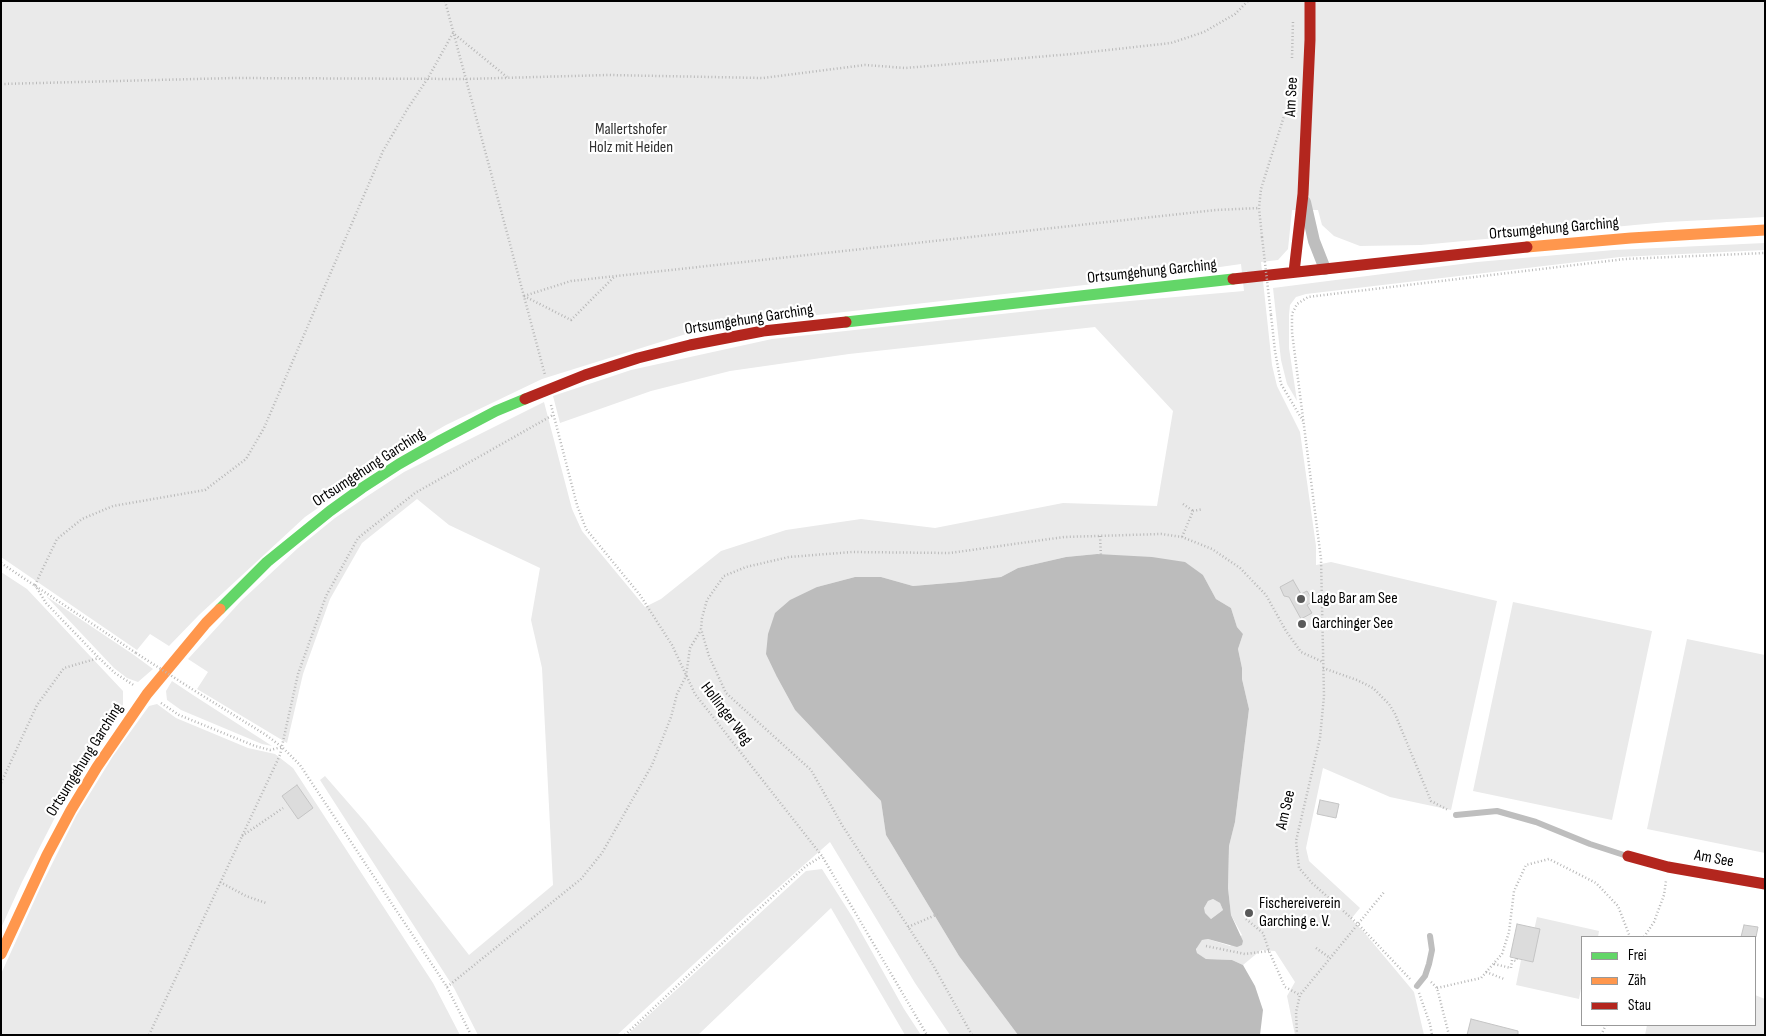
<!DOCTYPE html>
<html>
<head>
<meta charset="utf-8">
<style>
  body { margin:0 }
  #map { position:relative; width:1766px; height:1036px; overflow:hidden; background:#fff; font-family:"Sofia Sans Condensed",sans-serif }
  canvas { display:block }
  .frame { position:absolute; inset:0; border:2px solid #000; pointer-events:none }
  .legend { position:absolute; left:1581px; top:936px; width:175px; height:90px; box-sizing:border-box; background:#fff; border:1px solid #999; margin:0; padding:6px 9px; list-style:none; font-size:15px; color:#000 }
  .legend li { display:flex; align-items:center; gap:10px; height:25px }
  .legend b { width:25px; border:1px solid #999 }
</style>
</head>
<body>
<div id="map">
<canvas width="1766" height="1036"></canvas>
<div class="frame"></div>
<ul class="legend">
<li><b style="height:6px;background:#63d668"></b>Frei</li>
<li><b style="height:6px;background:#ff974d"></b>Zäh</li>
<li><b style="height:6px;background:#b3261e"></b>Stau</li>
</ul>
</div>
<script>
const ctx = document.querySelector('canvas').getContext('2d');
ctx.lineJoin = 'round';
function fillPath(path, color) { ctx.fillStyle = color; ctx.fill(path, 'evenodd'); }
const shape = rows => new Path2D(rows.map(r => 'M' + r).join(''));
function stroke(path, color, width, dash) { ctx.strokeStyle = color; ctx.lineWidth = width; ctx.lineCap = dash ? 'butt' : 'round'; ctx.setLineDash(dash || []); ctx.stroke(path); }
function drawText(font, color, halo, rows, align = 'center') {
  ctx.font = font + ' "Sofia Sans Condensed",sans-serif'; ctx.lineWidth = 4.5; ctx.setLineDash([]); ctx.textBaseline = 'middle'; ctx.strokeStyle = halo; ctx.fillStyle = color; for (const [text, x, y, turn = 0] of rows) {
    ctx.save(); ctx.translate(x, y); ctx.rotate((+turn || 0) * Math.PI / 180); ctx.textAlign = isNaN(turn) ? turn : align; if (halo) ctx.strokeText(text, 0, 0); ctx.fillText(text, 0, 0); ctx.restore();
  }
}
fillPath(shape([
  [1,1,1765,1,1765,217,1667,222,1421,245,1360,246,1334,236,1322,225,1318,210,1292,210,1288,249,1278,260,1261,262,1272,365,1277,386,1300,432,1316,546,1316,565,1331,562,1497,601,1451,810,1390,797,1323,768,1306,848,1309,861,1360,908,1351,919,1363,931,1414,992,1424,1035,1295,1035,1287,996,1295,982,1275,951,1261,950,1243,965,1232,960,1206,959,1197,953,1196,947,1202,940,1208,939,1230,946,1242,935,1231,915,1228,888,1229,846,1235,822,1249,709,1242,679,1242,668,1238,649,1243,634,1237,627,1231,608,1216,599,1203,575,1097,554,1066,557,1018,568,1001,577,960,582,913,586,881,577,855,577,817,587,777,677,795,710,881,801,886,835,959,956,1018,1035,950,1035,915,983,830,842,746,916,617,1035,478,1035,454,988,320,780,325,776,366,823,469,955,553,885,542,668,531,620,540,568,449,525,417,499,362,543,330,599,303,674,287,743,197,689,208,672,188,659,241,601,298,548,335,518,366,497,404,472,544,402,572,509,582,531,645,607,661,599,721,551,786,530,861,519,935,528,1063,503,1157,506,1173,411,1095,327,849,354,730,371,651,391,560,423,553,396,631,370,772,339,1084,305,1244,291,1241,264,1129,280,764,321,686,334,542,379,446,425,396,454,305,517,199,615,169,646,150,634,137,650,1,557],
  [1765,243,1765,250,1620,257,1306,294,1296,297,1290,305,1289,315,1289,348,1297,401,1287,384,1281,360,1273,288,1477,262,1614,250],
  [1,572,27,589,123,691,123,707,70,788,22,882,1,928],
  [46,596,134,655,153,669,138,682,127,678,114,668],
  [1513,602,1652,631,1612,820,1473,791],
  [1687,639,1765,655,1765,853,1647,829],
  [172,681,193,695,272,746,262,744,181,710,167,700,166,691],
  [157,704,176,718,248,748,275,754,293,768,433,983,460,1035,1,1035,1,974,41,886,76,816,113,756,149,706],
  [822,869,853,918,904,1009,921,1035,905,1035,831,908,698,1035,627,1035,806,871],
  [1213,899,1220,903,1223,910,1211,919,1204,913,1204,908,1208,901],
  [1537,917,1599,931,1598,937,1582,937,1582,983,1579,999,1516,985,1521,960,1527,961],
  [1755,995,1765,999,1765,1035,1645,1035,1647,1025,1755,1025]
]), '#eaeaea');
fillPath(shape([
  [1097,554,1152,557,1185,562,1203,575,1216,599,1231,608,1237,627,1243,634,1238,649,1242,668,1242,679,1249,709,1235,822,1229,846,1228,888,1231,915,1243,941,1242,945,1237,947,1208,939,1202,940,1196,949,1197,953,1206,959,1232,960,1243,965,1255,986,1263,1010,1260,1035,1018,1035,959,956,886,835,881,801,795,710,777,677,766,654,768,634,775,613,790,600,817,587,855,577,881,577,913,586,960,582,1001,577,1018,568,1066,557],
  [1213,899,1220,903,1223,910,1211,919,1205,913,1204,908,1208,901]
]), '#bcbcbc');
const building = shape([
  [1293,580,1301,594,1307,591,1313,601,1307,605,1312,613,1301,619,1289,597,1284,596,1280,587,1293,580],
  [297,785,313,808,298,819,282,796,297,785],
  [1320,800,1339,804,1336,818,1317,814,1320,800],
  [1517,924,1540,929,1533,962,1510,957,1517,924],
  [1744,925,1758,927,1756,937,1741,937,1744,925],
  [1471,1019,1518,1031,1518,1035,1467,1035,1471,1019]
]);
fillPath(building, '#dcdcdc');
stroke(building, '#c5c5c5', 1);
stroke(shape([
  [445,1,545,375],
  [1292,58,1293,21],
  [1,84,234,78,466,79,608,75,763,78,865,65,905,68,1072,54,1171,43,1204,32,1235,14,1248,1],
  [1262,237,1259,208,1261,189,1291,94],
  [524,296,571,281,1216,210,1259,208],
  [524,296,571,320,614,277],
  [1271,315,1275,351,1281,384,1303,421],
  [551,405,577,505,586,529,640,595,672,645,695,694,822,856,927,1035],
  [1183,504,1193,511],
  [1100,536,1101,557],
  [1182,537,1193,511,1203,509],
  [1,563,136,653],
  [35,585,57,539,82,519,113,506,205,490,246,459,264,428,383,151,408,108,428,78,453,33,507,77],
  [35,585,46,603,99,658,115,673,135,686],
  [1323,668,1357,680,1373,688,1389,704,1395,714,1431,801,1448,810],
  [195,691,266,735,282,747,300,765,447,987,471,1035],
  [161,703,179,715,255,746,270,750,282,747],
  [1,783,37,705,64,668,99,658],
  [242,836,283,808],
  [220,882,246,896,266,903],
  [1246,919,1263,933,1269,951,1285,987,1300,995],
  [908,927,938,914],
  [1644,937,1654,922,1664,895,1666,881],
  [1206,946,1245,954,1269,951],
  [1316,948,1330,958],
  [1494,964,1511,968,1512,960,1516,961,1517,958],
  [1486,972,1504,979],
  [1410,979,1358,924,1312,883,1299,868,1296,841,1320,738,1324,696,1321,559,1292,332,1292,314,1297,304,1308,297,1324,295,1625,259,1765,253],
  [1431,982,1437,988,1449,1035],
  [447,987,581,879,602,853,652,765,671,717,677,694,686,676,690,648,701,630],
  [1437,988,1481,978,1502,954,1509,932,1514,891,1526,865,1549,859,1596,883,1618,906,1630,937],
  [1419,993,1430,1024,1432,1035],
  [149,1035,280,755,298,674,326,596,358,538,415,493,553,415],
  [625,1035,748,919,806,866,822,856],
  [972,1035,933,965,842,825,811,770,726,693,709,656,701,629,702,618,707,600,724,576,746,567,789,557,852,552,950,553,1064,537,1161,534,1182,537,1212,549,1240,568,1266,595,1286,631,1301,652,1323,662],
  [1297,1035,1296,1012,1300,995,1385,891],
  [1601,1035,1606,1025]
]), '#b8b8b8', 2.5, [1, 2.5]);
stroke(shape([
  [1456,815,1497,811,1536,822,1590,844,1627,856],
  [1417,986,1425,976,1429,964,1432,950,1430,936]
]), '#bebebe', 6);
stroke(shape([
  [1305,202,1314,241,1325,269]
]), '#bebebe', 12);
stroke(shape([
  [846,322,1233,279],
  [220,609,267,562,330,511,362,488,399,464,441,440,496,411,525,399]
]), '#63d668', 11);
stroke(shape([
  [1527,247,1631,238,1765,230],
  [1,954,47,855,71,810,97,767,147,694,206,623,220,609]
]), '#ff974d', 11);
stroke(shape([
  [1294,272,1303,194,1310,40,1310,1],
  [1233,279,1527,247],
  [525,399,585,375,638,358,690,345,763,331,846,322],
  [1628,856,1668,867,1765,884]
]), '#b3261e', 11);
stroke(shape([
  [1262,237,1271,315],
  [136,653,195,691]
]), '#b8b8b8', 2.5, [1, 2.5]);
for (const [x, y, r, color] of [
  [1301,599,5,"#595959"],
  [1302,624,5,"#595959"],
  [1249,913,5,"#595959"]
]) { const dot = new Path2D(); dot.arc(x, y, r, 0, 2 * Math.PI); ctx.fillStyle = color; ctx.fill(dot); stroke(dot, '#fff', 2); }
drawText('16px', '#000', '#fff', [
  ["Am See",1292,97,-87],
  ["Ortsumgehung Garching",1554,229,-5],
  ["Ortsumgehung Garching",1152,272,-6],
  ["Ortsumgehung Garching",749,320,-9],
  ["Ortsumgehung Garching",369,468,-33],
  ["Hollinger Weg",726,714,53],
  ["Ortsumgehung Garching",85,760,-58],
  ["Am See",1286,810,-77],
  ["Am See",1714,859,10]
]);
drawText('16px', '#2f2f2f', '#fff', [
  ["Mallertshofer",631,130],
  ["Holz mit Heiden",631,148]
]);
drawText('16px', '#000', '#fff', [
  ["Lago Bar am See",1311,599],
  ["Garchinger See",1312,624],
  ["Fischereiverein",1259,904],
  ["Garching e. V.",1259,922]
], 'left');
</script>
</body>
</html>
